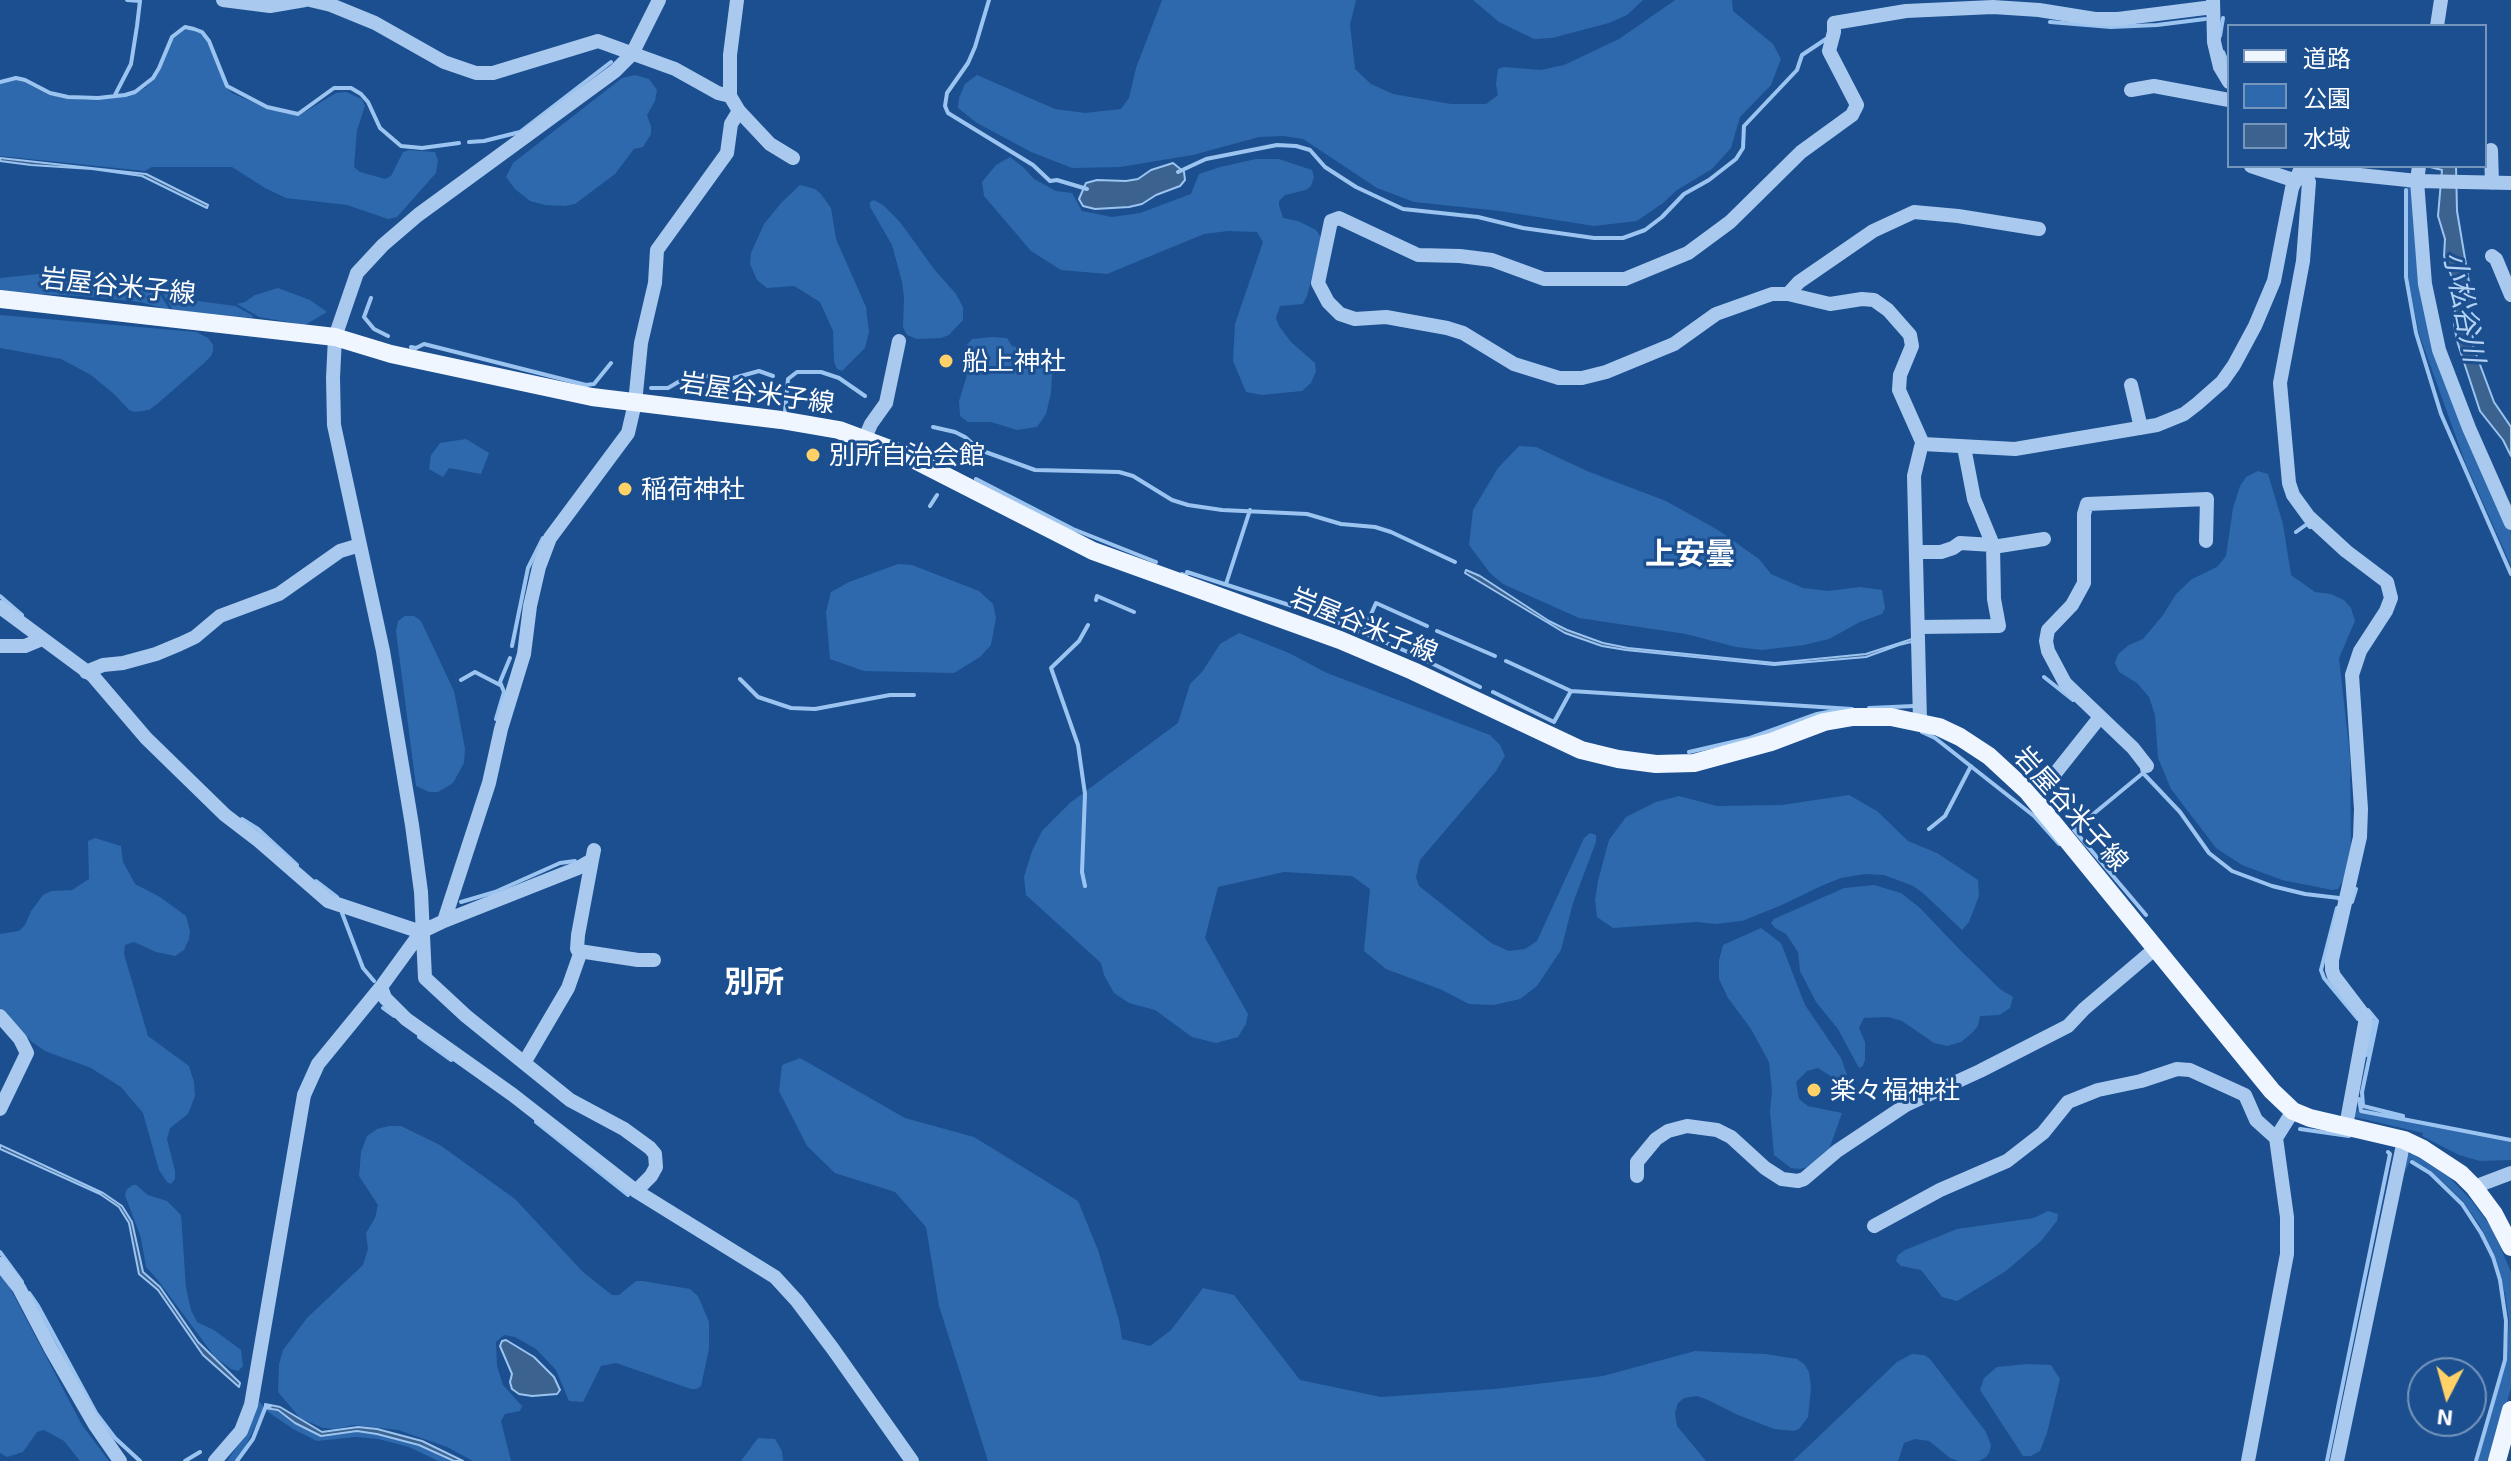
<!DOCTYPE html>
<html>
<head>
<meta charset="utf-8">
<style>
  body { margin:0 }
  #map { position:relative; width:2511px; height:1461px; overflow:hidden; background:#1b4f8f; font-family:"Exo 2","Noto Sans JP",sans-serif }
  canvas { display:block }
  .legend { position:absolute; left:2227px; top:24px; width:260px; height:144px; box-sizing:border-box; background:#1b4f8f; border:2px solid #7695bc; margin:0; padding:10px 14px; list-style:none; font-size:24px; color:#fff }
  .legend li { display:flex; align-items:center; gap:16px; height:40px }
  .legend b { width:40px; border:2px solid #7695bc }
  .north { position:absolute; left:2407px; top:1357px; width:80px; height:80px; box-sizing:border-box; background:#1b4f8f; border:2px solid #7695bc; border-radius:50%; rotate:186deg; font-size:22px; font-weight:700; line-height:32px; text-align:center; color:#fff }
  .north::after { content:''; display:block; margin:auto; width:28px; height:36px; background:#ffd166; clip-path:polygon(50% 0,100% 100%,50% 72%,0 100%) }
</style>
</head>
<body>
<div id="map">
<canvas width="2511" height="1461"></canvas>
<ul class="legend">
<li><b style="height:10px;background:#f0f6ff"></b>道路</li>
<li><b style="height:22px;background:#2e69ad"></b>公園</li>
<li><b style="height:22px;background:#3c6290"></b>水域</li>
</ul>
<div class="north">N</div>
</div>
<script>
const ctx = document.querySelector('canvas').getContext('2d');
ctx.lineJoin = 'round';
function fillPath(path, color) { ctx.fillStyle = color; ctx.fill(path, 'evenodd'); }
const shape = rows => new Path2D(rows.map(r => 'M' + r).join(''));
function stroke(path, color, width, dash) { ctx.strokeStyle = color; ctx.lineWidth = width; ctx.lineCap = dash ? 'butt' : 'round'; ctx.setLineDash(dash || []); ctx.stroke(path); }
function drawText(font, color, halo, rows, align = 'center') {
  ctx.font = font + ' "Exo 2","Noto Sans JP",sans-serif'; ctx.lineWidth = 6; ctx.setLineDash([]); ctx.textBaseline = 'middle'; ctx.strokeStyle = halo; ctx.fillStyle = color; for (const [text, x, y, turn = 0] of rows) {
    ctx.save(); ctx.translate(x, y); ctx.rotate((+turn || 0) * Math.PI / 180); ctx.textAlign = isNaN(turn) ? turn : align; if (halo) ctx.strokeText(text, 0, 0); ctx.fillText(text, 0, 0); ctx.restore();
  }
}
fillPath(shape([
  [1162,0,1356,0,1350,25,1355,69,1371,84,1393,94,1451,104,1486,104,1498,95,1496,84,1498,69,1504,67,1541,70,1564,65,1619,39,1675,0,1732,0,1733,11,1773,44,1781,59,1771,85,1740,117,1731,148,1712,169,1677,190,1663,203,1637,221,1594,226,1500,211,1414,202,1377,188,1303,139,1283,136,1259,137,1193,155,1120,167,1072,168,1031,152,977,123,958,108,959,98,965,84,977,75,1055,109,1085,113,1121,109,1129,98,1136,68],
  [1473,0,1643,0,1627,15,1609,23,1552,38,1534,39,1499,22],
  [186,29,200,33,207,41,226,87,232,93,266,108,298,116,336,93,346,92,362,99,365,106,357,130,354,167,360,172,385,179,391,176,403,152,409,150,435,152,438,160,436,173,397,217,388,219,347,205,286,198,265,188,232,167,152,167,145,171,0,156,0,83,16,80,24,82,49,95,84,100,125,96,145,88,154,79,173,39],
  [635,75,649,79,657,90,655,101,647,115,651,126,651,134,643,147,634,149,615,174,575,204,565,206,545,205,530,201,515,189,506,177,513,163,622,78],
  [1010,157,1024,168,1034,179,1056,191,1072,193,1082,211,1112,217,1140,213,1191,194,1199,174,1220,167,1256,159,1279,159,1312,170,1314,177,1311,186,1306,190,1285,195,1279,201,1279,205,1283,218,1298,221,1316,230,1322,239,1307,296,1303,304,1280,306,1276,318,1279,326,1291,342,1315,363,1316,371,1311,383,1302,391,1262,395,1246,392,1233,361,1235,324,1263,242,1257,232,1228,231,1204,234,1107,274,1061,270,1031,251,984,196,982,182,996,165],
  [800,185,815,189,821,194,831,208,836,239,866,307,869,332,865,348,842,371,837,369,834,362,833,331,820,302,794,286,767,288,757,280,750,264,751,253,764,224,782,202],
  [2407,185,2411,187,2422,283,2468,431,2511,532,2511,566,2465,462,2419,334,2408,278],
  [874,200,883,205,900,222,934,269,956,294,963,307,963,320,949,335,941,338,917,339,907,335,903,327,904,297,902,282,892,245,870,207,870,202],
  [67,271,90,271,119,282,156,288,170,310,140,302,82,296,0,292,0,278],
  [158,286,198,301,235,306,252,315,253,318,173,310],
  [278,288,310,300,327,312,305,325,259,317,237,304,245,302,255,295],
  [0,315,196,332,208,338,213,345,213,351,211,356,202,365,157,404,149,410,135,412,129,410,114,394,91,375,61,359,0,348],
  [992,337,1007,338,1012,346,1036,352,1050,363,1052,376,1051,393,1046,414,1037,427,1017,430,991,422,968,422,960,416,959,401,967,375,964,360,967,345,972,339],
  [466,439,489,453,481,474,449,468,443,477,429,469,431,455,440,443],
  [1519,446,1536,447,1587,471,1666,501,1718,530,1759,559,1771,574,1803,588,1829,591,1860,587,1882,590,1885,608,1882,614,1860,622,1829,639,1804,645,1762,650,1736,647,1686,634,1579,618,1503,584,1490,573,1469,545,1473,510,1498,468],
  [2258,471,2268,474,2283,524,2291,575,2315,592,2331,594,2344,600,2351,608,2355,621,2339,658,2350,756,2351,850,2345,877,2338,889,2332,890,2282,880,2242,865,2216,848,2171,789,2158,758,2155,715,2149,697,2137,683,2119,672,2115,663,2118,654,2129,645,2143,639,2163,615,2176,594,2192,579,2217,567,2226,556,2233,508,2240,486,2246,477],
  [898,564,912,565,979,591,993,604,996,618,991,645,980,657,954,673,864,671,830,659,826,612,831,592,849,582],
  [405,616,414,616,421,621,454,691,457,706,465,749,464,763,453,783,438,792,429,792,416,786,396,631,398,621],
  [1239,633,1289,653,1327,673,1490,735,1500,745,1505,756,1496,771,1420,860,1416,877,1419,886,1491,943,1509,951,1525,949,1537,941,1584,838,1590,833,1596,835,1596,842,1573,903,1561,950,1537,986,1520,999,1494,1005,1469,1004,1442,990,1386,969,1364,951,1370,889,1352,876,1284,872,1218,887,1205,938,1248,1014,1246,1024,1238,1037,1216,1043,1192,1037,1155,1010,1129,1003,1114,993,1104,975,1101,963,1026,895,1024,877,1032,851,1042,831,1071,802,1178,723,1190,684,1202,672,1220,644],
  [1849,795,1877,811,1908,841,1937,853,1978,880,1979,896,1969,922,1962,930,1923,893,1913,886,1884,875,1865,874,1841,878,1821,886,1782,905,1742,921,1715,924,1697,922,1613,928,1597,917,1595,900,1598,881,1609,840,1626,817,1656,802,1679,796,1717,806,1782,805],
  [95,838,121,846,123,862,135,884,160,897,186,916,190,931,189,939,184,950,175,956,156,952,134,942,125,945,124,954,148,1036,189,1066,194,1082,195,1096,188,1114,170,1128,167,1139,175,1171,175,1179,171,1184,167,1182,159,1170,143,1113,121,1087,91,1068,45,1051,32,1042,0,1008,0,934,19,931,25,925,31,911,43,895,51,891,72,890,89,879,88,841],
  [1874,885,1901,893,1920,908,1961,951,2000,989,2013,997,2010,1008,2000,1015,1980,1016,1978,1026,1972,1033,1961,1042,1947,1046,1934,1043,1902,1021,1888,1017,1864,1018,1859,1028,1865,1042,1865,1060,1863,1066,1859,1068,1838,1029,1816,1002,1800,971,1798,952,1786,934,1775,928,1771,923,1774,919,1844,888],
  [1761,928,1781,943,1805,1005,1841,1058,1847,1075,1838,1081,1818,1068,1807,1071,1796,1082,1799,1099,1808,1106,1842,1113,1827,1155,1808,1167,1800,1169,1791,1168,1774,1155,1770,1111,1772,1091,1769,1062,1751,1029,1728,998,1719,979,1719,960,1723,945],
  [800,1058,905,1118,974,1137,1078,1201,1098,1250,1119,1320,1122,1339,1150,1346,1171,1330,1203,1288,1234,1295,1300,1380,1381,1397,1495,1389,1603,1376,1695,1351,1765,1354,1797,1359,1804,1364,1809,1372,1811,1388,1808,1417,1799,1429,1794,1431,1774,1429,1738,1415,1708,1400,1697,1396,1684,1398,1678,1403,1675,1413,1677,1426,1706,1461,988,1461,939,1306,926,1227,895,1192,835,1173,807,1146,779,1091,782,1065],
  [2356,1109,2360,1112,2511,1141,2511,1160,2480,1161,2459,1155,2422,1136,2423,1133,2355,1117,2353,1116],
  [389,1126,401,1126,440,1145,515,1199,583,1272,612,1295,619,1295,636,1281,643,1281,690,1289,698,1296,709,1322,709,1349,701,1386,696,1389,691,1389,616,1363,601,1366,583,1402,569,1401,556,1370,536,1349,515,1337,504,1335,496,1342,497,1366,503,1385,522,1406,520,1411,505,1414,501,1421,511,1461,473,1461,447,1447,398,1430,354,1425,336,1429,323,1428,300,1418,278,1392,279,1364,283,1350,307,1318,363,1265,368,1249,366,1233,375,1218,378,1205,359,1176,361,1152,367,1136,377,1129],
  [2413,1153,2449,1177,2472,1201,2492,1228,2511,1272,2511,1388,2490,1461,2478,1461,2506,1362,2509,1321,2505,1294,2495,1256,2480,1226,2462,1200,2430,1170,2411,1159,2396,1190,2405,1155],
  [133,1185,136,1185,148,1195,167,1201,181,1215,186,1288,191,1310,197,1322,214,1330,241,1350,243,1366,238,1371,231,1369,215,1357,157,1279,146,1267,141,1238,125,1195,127,1189],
  [2048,1211,2058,1214,2057,1221,2041,1241,2006,1271,1957,1301,1942,1297,1921,1270,1901,1266,1896,1261,1898,1255,1905,1250,1957,1229,2034,1218],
  [0,1276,9,1286,82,1425,109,1461,80,1461,64,1441,44,1430,37,1432,23,1452,7,1457,0,1453],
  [1912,1354,1924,1355,1930,1359,1986,1432,1991,1445,1989,1453,1986,1457,1979,1461,1958,1461,1950,1458,1929,1441,1915,1439,1904,1443,1898,1461,1793,1461,1897,1362],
  [2027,1364,2051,1365,2060,1379,2047,1433,2040,1451,2031,1456,2023,1456,1980,1390,1984,1378,1997,1367],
  [259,1401,265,1408,277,1411,295,1424,321,1436,357,1432,377,1434,419,1445,453,1461,438,1461,409,1447,378,1439,356,1437,317,1441,293,1429,264,1409,242,1453,235,1461,227,1461,248,1431],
  [758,1438,775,1439,782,1451,783,1461,741,1461]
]), '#2e69ad');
const water = shape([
  [0,158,146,174,208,205,207,208,142,176,92,169,31,165,0,161,0,158],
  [1173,163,1184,172,1185,180,1180,186,1156,195,1142,204,1129,207,1095,209,1083,206,1079,199,1086,183,1097,180,1126,181,1138,179,1151,170,1173,163],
  [2426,166,2456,166,2457,211,2472,300,2473,346,2494,402,2511,427,2511,456,2503,440,2480,411,2458,344,2454,326,2456,289,2444,256,2445,239,2438,216,2442,170,2426,166],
  [1466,570,1480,576,1549,621,1567,630,1603,643,1628,648,1775,663,1866,654,1912,639,1913,645,1911,642,1899,645,1866,657,1774,665,1626,650,1602,646,1565,633,1465,573,1466,570],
  [0,1145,103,1193,122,1206,132,1222,143,1272,160,1287,198,1342,240,1383,239,1387,203,1355,158,1290,139,1274,129,1223,119,1207,100,1194,0,1149,0,1145],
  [506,1340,534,1357,554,1377,560,1390,557,1394,532,1396,519,1394,512,1389,510,1382,512,1374,500,1346,502,1341,506,1340],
  [265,1404,280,1407,322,1432,358,1427,377,1429,422,1441,463,1461,454,1461,419,1445,377,1434,357,1431,321,1436,295,1423,278,1410,265,1408,265,1404]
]);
fillPath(water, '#3c6290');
stroke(water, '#9cc4f0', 2);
stroke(shape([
  [989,0,975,47,968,63,947,93,945,106,948,113,1033,165,1050,181,1057,180,1087,189],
  [2050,22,2111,27,2157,25,2205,19],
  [2220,36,2223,18],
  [2223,52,2229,66],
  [0,82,16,78,25,80,50,93,68,97,98,98,125,95,135,92,153,78,159,68,172,37,185,27,194,29,202,32,209,41,227,86,267,107,298,114,334,88,351,88,361,94,368,102,380,128,401,146,422,148,459,143],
  [115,95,131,64,137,26,140,1,127,0],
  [469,142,484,141,520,132,611,62],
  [1178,172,1206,159,1277,145,1296,146,1310,150,1325,167,1356,187,1403,209,1478,217,1523,228,1594,238,1623,238,1645,230,1662,217,1684,194,1709,180,1736,159,1743,148,1744,126,1797,70,1802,55,1826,39],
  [2406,190,2406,277,2416,333,2441,414,2511,574],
  [371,298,364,317,374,329,388,336],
  [411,347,416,348,424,344,586,385,594,384,611,363],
  [730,379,759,371,773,376],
  [651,388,668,388,692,374,720,378],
  [785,412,788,379,797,372,821,372,839,378,865,396],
  [933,427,955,432,965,437,980,450,1035,470,1119,472,1133,476,1172,500,1188,505,1222,510,1307,514,1341,524,1375,527,1391,532,1455,562],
  [976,479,1073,529,1156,562],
  [930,506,937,495],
  [2296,532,2307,524,2310,527],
  [1182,574,1186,576,1187,572,1320,615,1415,655],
  [1226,584,1250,510],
  [0,596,22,615],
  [1096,600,1097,596,1134,612],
  [1437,631,1495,656],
  [1363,632,1376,603,1427,626],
  [512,646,528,568,543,538],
  [1425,660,1480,687],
  [1506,661,1571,691,1852,709],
  [2044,677,2073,700],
  [740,679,758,697,791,708,815,709,890,695,914,695],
  [461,680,475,672,500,685],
  [1493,692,1554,722,1571,691],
  [1869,708,1914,706],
  [496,719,504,692,500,682,510,658],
  [1922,732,1935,738,2034,816,2059,844],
  [1689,752,1750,738,1817,714,1844,709],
  [2142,768,2143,773,2180,812,2209,853,2232,871,2272,886,2305,894,2339,898,2339,899],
  [2143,773,2074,830,2146,915],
  [242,819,258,829,297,865],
  [1929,829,1945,816,1971,766],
  [316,881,337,897],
  [1085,886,1082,872,1085,794,1078,745,1051,668,1079,641,1088,625],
  [461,902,495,892,560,863,575,861],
  [2352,902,2356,889],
  [2337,908,2321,970,2324,978,2358,1019],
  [342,913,363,968,374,981],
  [383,1008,394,1016],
  [2368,1010,2377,1021,2362,1092,2363,1106,2403,1116,2402,1119],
  [419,1037,451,1060],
  [2366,1055,2373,1022],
  [2359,1099,2361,1111,2511,1140],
  [536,1122,628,1195],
  [2300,1129,2349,1136],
  [2412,1162,2430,1173,2462,1204,2481,1233,2493,1257,2500,1280,2506,1321,2505,1360,2476,1461],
  [0,1252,22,1282],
  [29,1293,38,1306,96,1413,115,1438,140,1461],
  [185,1461,200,1452],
  [237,1461,253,1439,266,1406,270,1406],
  [2327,1461,2390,1154,2388,1152]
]), '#9cc4f0', 4);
stroke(shape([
  [223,0,270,6,305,0],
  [310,0,331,5,375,23,444,62,476,73,493,73,598,41,675,69,718,93,730,96],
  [737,0,730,55,730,96,739,111,770,144,793,158],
  [2213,0,2214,42,2220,67,2229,82],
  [2437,26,2441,0],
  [2131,90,2154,86,2229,100],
  [2491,150,2492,183],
  [2251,166,2296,181],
  [2419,166,2417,181,2425,284,2439,350,2469,428,2511,523],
  [2302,169,2309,182,2303,261,2280,383,2289,483,2293,495,2309,517,2346,551,2387,582,2391,598,2386,611,2360,651,2352,675,2361,809,2360,837,2332,960,2332,970,2334,976,2366,1018,2346,1126],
  [2302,169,2417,181,2511,183],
  [2492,256,2496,259,2511,295],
  [1788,294,1799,282,1873,231,1914,212,1958,216,2039,229],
  [2131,385,2141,428],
  [865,438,871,424,886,403,899,341],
  [1923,444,1899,390,1900,375,1912,346,1910,335,1888,310,1874,300,1862,299,1830,304,1788,294,1772,294,1716,314,1674,344,1606,372,1582,378,1559,378,1514,364,1463,333,1447,328,1386,317,1355,319,1340,314,1328,302,1318,283,1331,221,1339,218,1418,255,1460,256,1492,260,1544,279,1625,279,1688,253,1730,222,1801,152,1852,115,1857,105,1829,51,1834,32,1834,23,1906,11,1993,7,2039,10,2095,19,2118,19,2213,7],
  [1993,547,2044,539],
  [1916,552,1941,552,1953,548,1960,543,1993,545],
  [0,607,93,676,146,738,225,815,259,841,328,901,421,932],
  [1919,627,1999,626,1994,599,1993,545,1974,499,1964,447],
  [0,646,25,646,42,639],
  [86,672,103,665,123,663,156,654,180,644,195,637,220,616,279,594,340,551,360,545],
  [1920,721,1914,476,1921,447,1923,444,2015,449,2157,425,2184,414,2197,404,2222,382,2234,365,2255,326,2274,281,2292,188,2302,166],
  [2147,766,2133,748,2065,683,2048,651,2046,641,2048,630,2072,605,2084,583,2084,514,2087,504,2207,499,2206,541],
  [2034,800,2100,717],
  [444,921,578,868,592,860,594,850],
  [579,951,638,960,654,960],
  [381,987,385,998,406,1019,513,1095,636,1191,775,1277,797,1301,833,1349,912,1461],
  [0,1016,20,1039,27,1053,0,1109],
  [524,1063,568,988,580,954,577,949,578,935,592,860],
  [1637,1176,1637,1162,1656,1139,1668,1131,1687,1126,1717,1130,1731,1137,1765,1168,1782,1179,1798,1181,1804,1179,1837,1151,1906,1105,1980,1071,2068,1026,2084,1009,2157,947],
  [2474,1187,2511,1173],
  [636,1191,651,1176,656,1167,655,1154,650,1148,624,1129,570,1100,466,1016,425,978,421,892,412,825,383,651,334,425,333,378,335,337,357,273,383,245,418,215,615,71,632,54,659,0],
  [1874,1226,1940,1190,2007,1161,2043,1133,2068,1102,2098,1090,2141,1081,2177,1069,2190,1070,2245,1095,2256,1120,2276,1138],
  [0,1264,19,1288,51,1349,95,1425,120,1461],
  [215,1461,241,1431,251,1405,304,1095,318,1064,381,987,421,932,444,921,489,783,501,729,524,654,530,606,539,567,550,538,628,433,635,403,641,343,655,283,657,250,727,153,731,124,739,111],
  [2248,1461,2287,1254,2287,1217,2276,1138,2293,1111],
  [2337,1461,2404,1140]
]), '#a9c9ee', 14);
stroke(shape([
  [0,299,335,337,391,354,592,397,781,420,839,430,903,454,1093,551,1340,640,1413,671,1581,750,1618,759,1656,764,1694,763,1771,742,1824,722,1853,717,1891,717,1939,727,1960,737,1989,756,2028,792,2272,1091,2293,1111,2310,1118,2404,1140,2423,1149,2461,1174,2474,1187,2494,1214,2511,1247],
  [2497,1461,2511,1410]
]), '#f0f6ff', 18);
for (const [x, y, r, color] of [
  [946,361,8,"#ffd166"],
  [813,455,8,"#ffd166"],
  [625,489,8,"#ffd166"],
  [1814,1090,8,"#ffd166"]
]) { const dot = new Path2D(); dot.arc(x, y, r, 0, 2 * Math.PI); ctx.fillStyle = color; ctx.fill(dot); stroke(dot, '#1b4f8f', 3); }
drawText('26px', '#fff', '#1b4f8f', [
  ["岩屋谷米子線",118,286,6],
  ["岩屋谷米子線",757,393,8],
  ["岩屋谷米子線",1364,625,22],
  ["岩屋谷米子線",2071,809,48]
]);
drawText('26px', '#fff', '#1b4f8f', [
  ["船上神社",962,361],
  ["別所自治会館",829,455],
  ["稲荷神社",641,489],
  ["楽々福神社",1830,1090]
], 'left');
drawText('italic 28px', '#b5d3f5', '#1b4f8f', [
  ["小松谷川",2464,307,79]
]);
drawText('bold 30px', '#fff', '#1b4f8f', [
  ["上安曇",1690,554],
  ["別所",754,982]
]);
</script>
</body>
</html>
